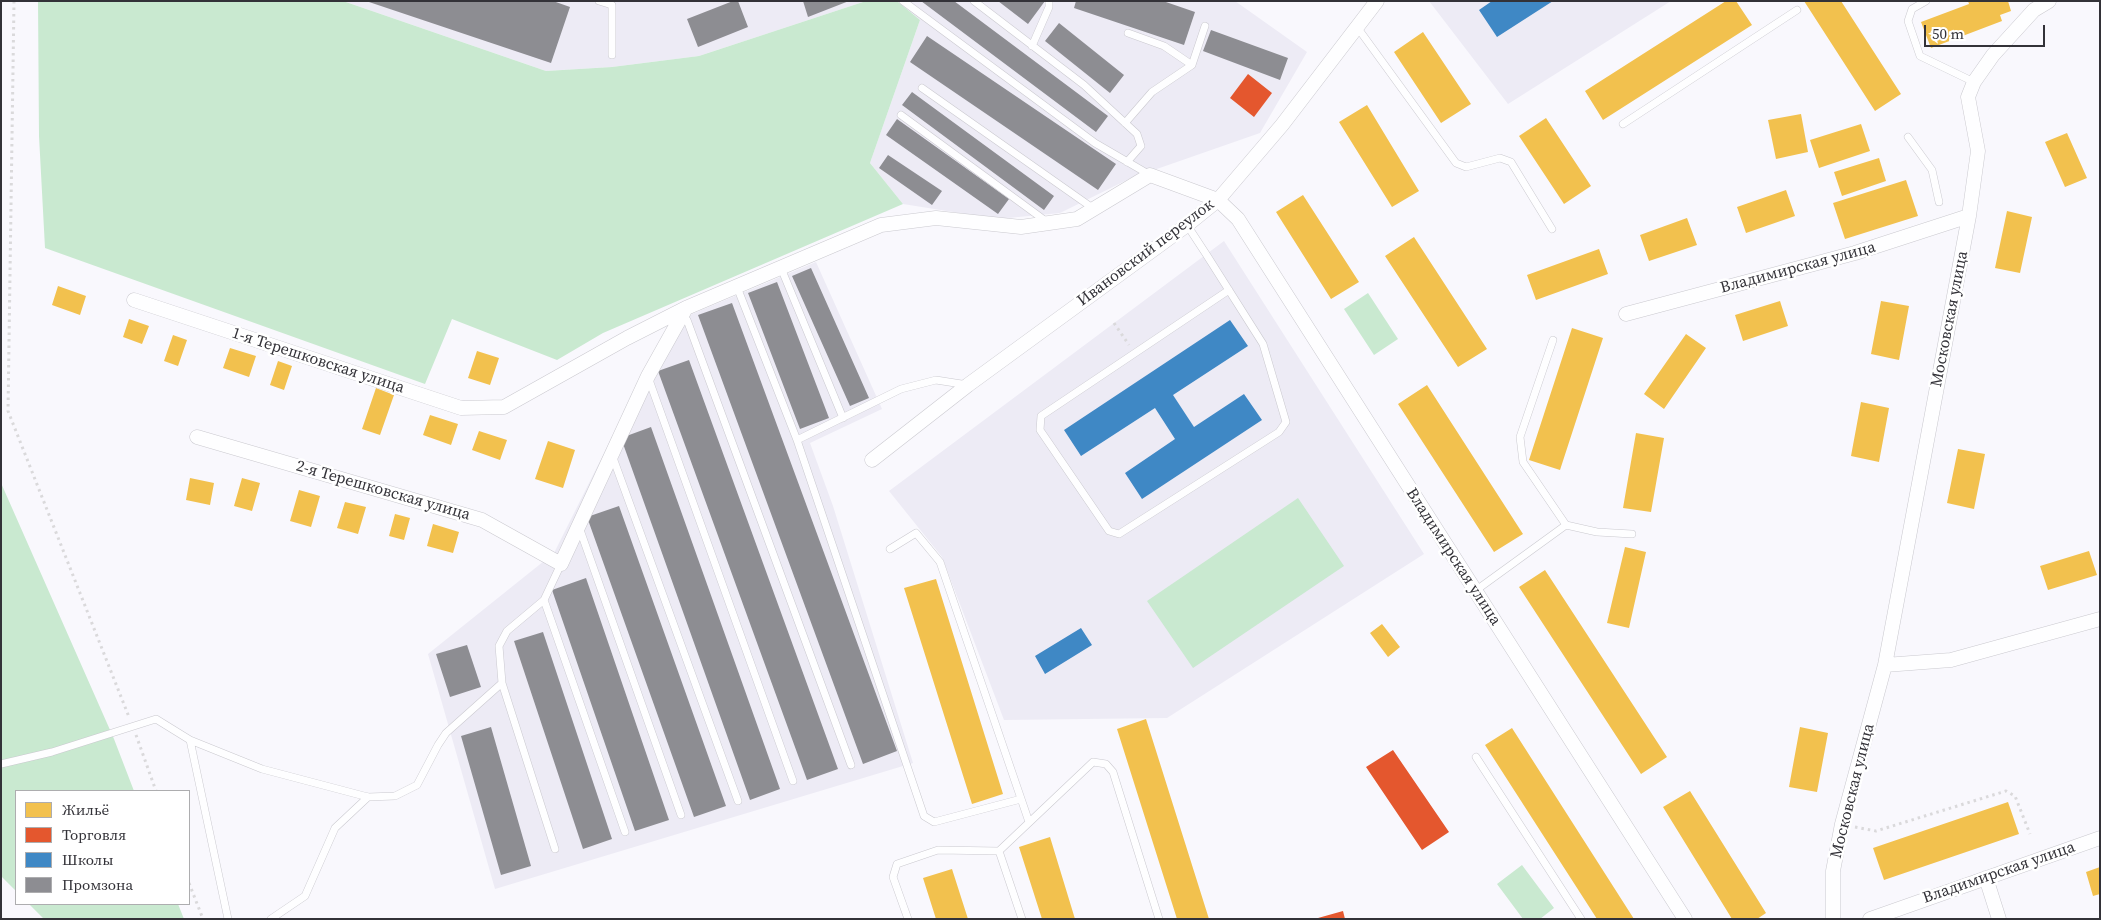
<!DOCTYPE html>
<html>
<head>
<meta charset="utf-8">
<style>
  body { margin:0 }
  #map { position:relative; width:2101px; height:920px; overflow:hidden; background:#f9f8fd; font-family:"Source Serif 4",serif }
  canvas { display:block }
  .frame { position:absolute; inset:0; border:2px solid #333238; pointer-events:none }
  .legend { position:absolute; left:15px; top:790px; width:175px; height:115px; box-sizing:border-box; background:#fff; border:1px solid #adadaf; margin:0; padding:6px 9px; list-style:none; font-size:15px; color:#333238 }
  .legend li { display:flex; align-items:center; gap:10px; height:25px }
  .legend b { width:25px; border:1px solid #adadaf }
  .scale { position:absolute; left:1924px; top:25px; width:121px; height:22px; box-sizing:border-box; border:2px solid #333238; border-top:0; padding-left:6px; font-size:15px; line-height:18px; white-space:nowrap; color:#333238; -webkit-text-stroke:4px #fff; paint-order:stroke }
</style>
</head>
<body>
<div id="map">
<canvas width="2101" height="920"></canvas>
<div class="frame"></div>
<ul class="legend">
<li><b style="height:14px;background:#f2c14e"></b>Жильё</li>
<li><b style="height:14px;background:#e4572e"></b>Торговля</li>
<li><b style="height:14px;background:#3f88c5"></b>Школы</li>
<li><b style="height:14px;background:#8d8d92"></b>Промзона</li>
</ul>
<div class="scale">50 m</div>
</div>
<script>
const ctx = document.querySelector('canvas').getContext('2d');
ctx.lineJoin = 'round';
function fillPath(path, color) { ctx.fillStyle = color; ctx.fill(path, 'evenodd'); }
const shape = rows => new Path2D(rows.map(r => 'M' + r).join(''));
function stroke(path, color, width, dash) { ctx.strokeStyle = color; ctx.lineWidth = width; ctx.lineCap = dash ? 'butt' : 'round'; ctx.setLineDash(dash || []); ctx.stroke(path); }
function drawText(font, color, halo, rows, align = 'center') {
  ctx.font = font + ' "Source Serif 4",serif'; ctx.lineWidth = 5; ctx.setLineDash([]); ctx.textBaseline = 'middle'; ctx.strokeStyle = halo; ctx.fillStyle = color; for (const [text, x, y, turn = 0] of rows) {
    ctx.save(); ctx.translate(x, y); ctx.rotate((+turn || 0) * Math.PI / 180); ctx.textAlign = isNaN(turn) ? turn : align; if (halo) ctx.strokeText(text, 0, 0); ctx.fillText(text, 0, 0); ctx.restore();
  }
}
fillPath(shape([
  [343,1,866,1,699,56,612,67,546,71],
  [897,1,1235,1,1307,52,1260,133,1131,178,1060,213,997,219,903,204,870,163,920,20],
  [1429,1,1671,1,1508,104],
  [1224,241,1424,554,1167,718,1004,720,942,557,889,491],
  [816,262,882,409,810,443,833,506,913,763,495,889,428,654,554,553,657,347,692,314]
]), '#edebf5');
fillPath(shape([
  [38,1,343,1,546,71,612,67,699,56,866,1,897,1,920,20,870,163,903,204,603,333,557,360,452,319,425,384,45,248,39,136],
  [1368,293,1398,339,1374,355,1344,309],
  [1,483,114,739,134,791,16,791,16,891,1,876],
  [1298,498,1344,566,1193,668,1147,601],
  [1522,865,1554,908,1540,919,1523,919,1497,884],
  [29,904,178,904,184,919,44,919]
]), '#c9e9d0');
fillPath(shape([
  [1726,1,1736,1,1752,25,1603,120,1585,91],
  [1804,1,1841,1,1901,94,1875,111],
  [1968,1,2008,1,2011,11,2000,15,2002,21,1931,48,1921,22,1969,4],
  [1423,32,1471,104,1441,123,1394,52],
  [1367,105,1419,191,1392,207,1339,122],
  [1801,114,1808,152,1776,159,1768,120],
  [1546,118,1591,186,1564,204,1519,136],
  [1861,124,1870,151,1819,168,1810,140],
  [2067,133,2087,178,2065,187,2045,142],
  [1879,158,1886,181,1842,196,1834,172],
  [1906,180,1918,216,1845,239,1833,203],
  [1786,190,1795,216,1746,233,1737,207],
  [1303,195,1359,282,1331,299,1276,212],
  [2007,211,2032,217,2020,273,1995,268],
  [1687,218,1697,245,1649,261,1640,235],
  [1414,237,1487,349,1458,367,1385,256],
  [1599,249,1608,274,1536,300,1527,275],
  [58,286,86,296,80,315,52,305],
  [1780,301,1788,326,1743,341,1735,315],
  [1881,301,1909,306,1899,360,1871,354],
  [129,319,149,326,142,344,123,337],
  [1572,328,1603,338,1560,470,1529,460],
  [1686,334,1706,348,1664,409,1644,394],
  [173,335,187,340,178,366,164,361],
  [230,348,256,356,249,377,223,368],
  [477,351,499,358,490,385,468,378],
  [278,361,292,366,284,390,270,385],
  [1427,385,1523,534,1494,552,1398,404],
  [376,388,394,395,380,435,362,429],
  [1861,402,1889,408,1879,462,1851,456],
  [430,415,458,424,451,445,423,435],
  [479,431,507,440,500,460,472,450],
  [1636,433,1664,438,1651,512,1623,508],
  [548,441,575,450,563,488,535,479],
  [1958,449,1985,454,1974,509,1947,503],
  [190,478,214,483,210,505,186,500],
  [242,478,260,483,252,511,234,506],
  [299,490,320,496,311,527,290,521],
  [345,502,366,507,358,534,337,528],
  [395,514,410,518,404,540,389,536],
  [433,524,459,532,453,553,427,546],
  [1625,547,1646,552,1629,628,1607,623],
  [2089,551,2097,575,2048,590,2040,566],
  [1545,570,1667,757,1641,774,1519,587],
  [936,579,1003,794,972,804,904,588],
  [1382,624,1400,647,1388,657,1370,633],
  [1146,719,1209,919,1177,919,1117,729],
  [1800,727,1828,733,1817,792,1789,787],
  [1512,728,1634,919,1597,919,1485,745],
  [1690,791,1766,913,1757,919,1732,919,1663,807],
  [2008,802,2019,834,1884,880,1873,848],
  [1050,837,1075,919,1042,919,1019,847],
  [2100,867,2100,894,2093,896,2086,872],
  [952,869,968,919,936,919,923,878]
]), '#f2c14e');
fillPath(shape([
  [1248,74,1272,93,1254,117,1230,98],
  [1393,750,1449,832,1422,850,1366,767],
  [1343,911,1345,919,1318,919,1318,918]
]), '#e4572e');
fillPath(shape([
  [1492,1,1553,1,1497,37,1479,10],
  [1230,320,1248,346,1173,395,1194,427,1244,394,1262,420,1142,499,1125,473,1175,439,1155,408,1081,456,1064,430],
  [1081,628,1092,645,1045,674,1035,656]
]), '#3f88c5');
fillPath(shape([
  [366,1,553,1,570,7,551,63],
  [733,1,738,1,748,27,698,47,687,19],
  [803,1,849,1,808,17],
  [921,1,954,1,1108,116,1096,132],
  [998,1,1045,1,1028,24],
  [1076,1,1163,1,1195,12,1184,45,1074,8],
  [1059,23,1124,75,1110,93,1045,41],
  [1211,30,1288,58,1280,80,1203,51],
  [927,36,1116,164,1098,190,910,62],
  [912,92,1054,196,1044,210,902,105],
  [897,119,1009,199,998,214,886,135],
  [888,155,942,191,932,205,879,168],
  [811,268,869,398,850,406,792,276],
  [777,282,829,418,800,429,748,293],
  [732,303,897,751,863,764,698,315],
  [689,360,838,769,807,780,658,371],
  [651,427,780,789,750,800,621,438],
  [619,506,726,806,694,817,587,517],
  [586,578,669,820,635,831,552,590],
  [543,632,612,839,583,849,514,641],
  [467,645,481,687,450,697,436,654],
  [491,727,531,866,501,875,461,736]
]), '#8d8d92');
const service = shape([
  [599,1,612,5,612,55],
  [903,1,1095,143,1150,175],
  [974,1,1084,85,1137,134,1141,146,1127,162],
  [1926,1,1912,9,1908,21,1920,56,1974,82],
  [1357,27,1456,163,1466,167,1500,158,1511,162,1552,229],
  [1128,33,1164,46,1192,65],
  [1032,46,1049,7,1049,1],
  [922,88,1094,209],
  [901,115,1047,222],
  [1125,123,1152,92,1192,65,1205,26],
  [1623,124,1797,10],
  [1908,137,1932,170,1939,202],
  [1187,225,1206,254,1263,344,1286,422,1279,432,1119,534,1109,531,1040,430,1041,416,1229,290],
  [781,268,843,418],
  [737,287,797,440,924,816,934,822,1021,799],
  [682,316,687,320,851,765],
  [1553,340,1520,437,1523,462,1566,525],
  [648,377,793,781],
  [797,440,901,389,936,380,968,385],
  [612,455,738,801],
  [579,527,681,815],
  [890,549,916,533,940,562,1029,822],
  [1475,591,1566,525,1597,532,1632,534],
  [544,600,625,832],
  [502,683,555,849],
  [190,740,228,919],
  [1476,757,1581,919],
  [1,764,52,752,156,719,190,740,262,769,368,797,395,796,417,785,438,745,446,733,502,683,499,646,507,631,544,600,561,564],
  [999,851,1093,762,1106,764,1113,772,1159,919],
  [271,919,305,896,335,828,368,797],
  [908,919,893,877,897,864,938,850,999,851,1022,919]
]);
const minor = shape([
  [134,300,461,408,504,407,627,338,686,308,881,225,936,218,1021,227,1077,219,1150,175,1218,200,1238,219,1685,919],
  [1626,314,1855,253,1969,216],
  [197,437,482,520,561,564,648,376,686,308],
  [872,460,968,385,1187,225,1218,200,1282,125,1377,1],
  [1885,665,1951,660,2100,619],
  [1986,878,1999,919],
  [1833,919,1833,871,1842,824,1885,665,1969,216,1978,151,1968,97,1974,82,1993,55,2034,10,2049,1],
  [1870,919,2100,838]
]);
stroke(service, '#cac9cf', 8);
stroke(minor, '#cac9cf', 15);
stroke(shape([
  [14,1,8,411,129,717],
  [1114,323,1129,345],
  [136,735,156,791],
  [1855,827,1876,831,2006,791,2015,796,2030,834],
  [189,883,203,919]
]), '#dad9db', 3, [2.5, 4]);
stroke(service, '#fefeff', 7);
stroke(minor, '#fefeff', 14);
drawText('16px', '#333238', '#fff', [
  ["Ивановский переулок",1146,253,-37],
  ["Владимирская улица",1798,268,-15],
  ["Московская улица",1950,319,-79],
  ["1-я Терешковская улица",318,361,18],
  ["2-я Терешковская улица",383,491,16],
  ["Владимирская улица",1453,557,57],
  ["Московская улица",1853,791,-76],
  ["Владимирская улица",1999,873,-19]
]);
</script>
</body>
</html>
